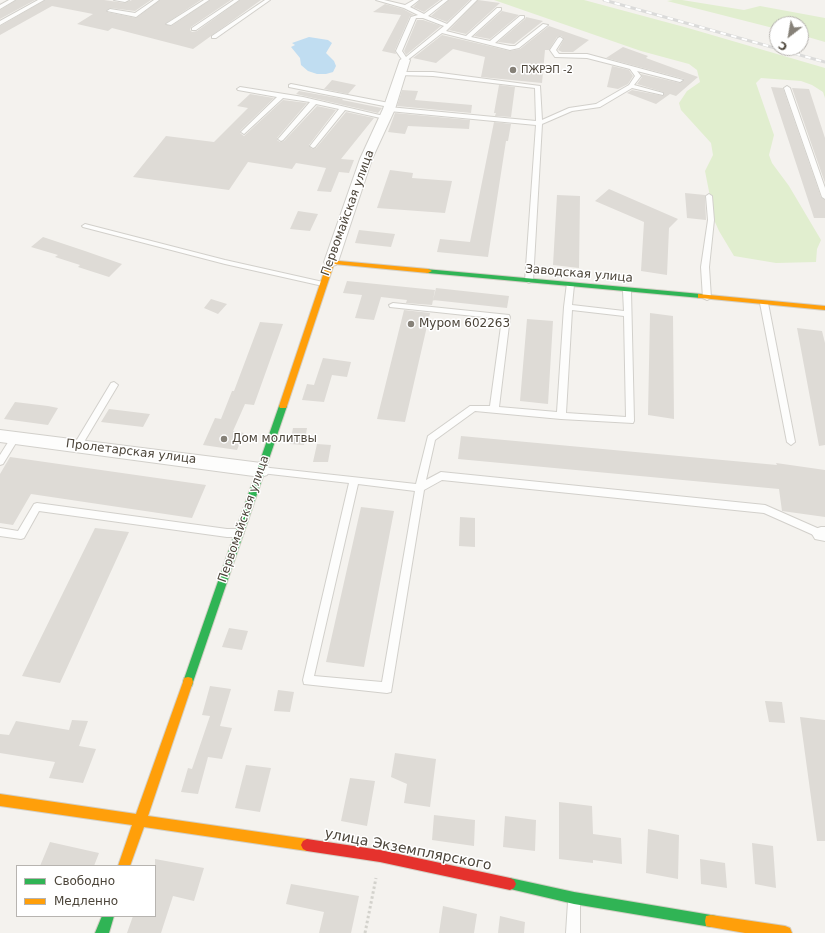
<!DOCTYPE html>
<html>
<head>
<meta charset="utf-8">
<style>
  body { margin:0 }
  #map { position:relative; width:825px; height:933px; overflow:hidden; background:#f4f2ee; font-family:"DejaVu Sans",sans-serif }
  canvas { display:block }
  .legend { position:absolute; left:16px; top:865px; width:140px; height:52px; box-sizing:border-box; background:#fff; border:1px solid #b7b4b0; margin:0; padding:5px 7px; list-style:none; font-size:12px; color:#4b4439 }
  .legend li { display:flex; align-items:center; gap:8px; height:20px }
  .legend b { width:20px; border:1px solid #b7b4b0 }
  .north { position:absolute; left:769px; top:16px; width:40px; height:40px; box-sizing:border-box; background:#fff; border:1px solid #b7b4b0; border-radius:50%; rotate:211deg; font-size:11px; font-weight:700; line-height:16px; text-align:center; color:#4b4439 }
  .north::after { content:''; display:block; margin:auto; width:14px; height:18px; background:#868178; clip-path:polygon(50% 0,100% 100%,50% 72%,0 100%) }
</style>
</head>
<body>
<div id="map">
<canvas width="825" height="933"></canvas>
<ul class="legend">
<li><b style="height:5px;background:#30b455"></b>Свободно</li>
<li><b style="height:5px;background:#ff9f0a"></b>Медленно</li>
</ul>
<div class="north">С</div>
</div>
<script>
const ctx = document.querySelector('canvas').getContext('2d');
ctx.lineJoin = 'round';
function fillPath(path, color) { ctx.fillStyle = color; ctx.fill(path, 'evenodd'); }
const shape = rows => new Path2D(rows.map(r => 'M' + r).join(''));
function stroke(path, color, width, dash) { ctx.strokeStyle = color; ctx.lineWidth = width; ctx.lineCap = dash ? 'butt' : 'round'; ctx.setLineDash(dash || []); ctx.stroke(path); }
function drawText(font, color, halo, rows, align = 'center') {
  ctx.font = font + ' "DejaVu Sans",sans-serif'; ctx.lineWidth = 3; ctx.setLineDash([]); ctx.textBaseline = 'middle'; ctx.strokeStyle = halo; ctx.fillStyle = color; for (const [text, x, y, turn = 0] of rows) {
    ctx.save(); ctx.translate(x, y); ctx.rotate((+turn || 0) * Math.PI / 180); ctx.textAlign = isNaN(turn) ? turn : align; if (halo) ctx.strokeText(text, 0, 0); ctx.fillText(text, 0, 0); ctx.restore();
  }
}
fillPath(shape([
  [494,0,584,0,688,28,825,68,825,98,823,92,812,85,801,81,761,78,756,83,774,135,769,155,772,163,789,186,821,240,817,249,816,262,776,263,734,256,719,231,715,222,705,171,713,155,711,143,681,110,679,103,687,91,700,82,697,70,689,64,641,51],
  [673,0,682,0,744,10,760,6,825,18,825,42,801,35,801,24,777,24,777,29,667,1]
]), '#e1eecf');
fillPath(shape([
  [309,37,328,40,332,43,326,53,334,61,336,66,333,72,326,74,317,74,308,71,301,65,300,58,291,47,295,45,292,43]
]), '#c0ddf1');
fillPath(shape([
  [16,0,35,0,0,19,0,10],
  [45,0,104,0,125,3,132,0,151,0,135,11,110,8,106,11,107,12,136,18,160,0,201,0,165,24,171,26,210,0,231,0,191,27,190,30,192,32,197,31,240,0,261,0,193,49,112,28,108,31,77,24,93,14,52,6,0,35,0,26],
  [420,0,440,0,424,12,413,7],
  [449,0,470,0,447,22,431,16],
  [478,0,500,3,466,34,449,30],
  [385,4,403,9,414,15,410,16,395,50,396,54,382,51,401,15,373,12],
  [502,11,519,15,490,39,474,36],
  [526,17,543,21,514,44,498,42,525,19],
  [417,20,423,20,441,26,406,55,404,51],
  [549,26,589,40,573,52,562,52,558,50,564,39,561,36,557,37,549,50,545,50,542,83,481,77,485,57,453,49,436,63,413,58,442,35,510,51,520,49],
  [623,47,648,56,646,58,698,77,676,96,670,94,656,104,627,93,632,90,664,96,663,92,637,84,642,77,641,74,680,83,684,79,606,58],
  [612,66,629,70,633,76,628,84,618,89,607,87],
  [332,80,356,85,348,94,324,89],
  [499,85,515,87,511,117,495,116,496,113,494,113],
  [771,87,783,88,821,197,825,200,825,218,814,218],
  [792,88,809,89,825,138,825,183],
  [402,90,418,91,415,100,472,105,471,113,397,106],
  [299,91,343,99,342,100,382,108,378,113,296,94],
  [250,94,274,98,240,131,240,133,244,136,283,100,307,103,277,138,277,140,280,142,284,141,317,106,336,110,309,145,312,149,316,148,346,112,374,118,341,159,354,160,349,173,339,172,331,192,317,191,326,168,296,163,292,169,248,162,229,190,133,177,166,136,214,142,248,108,237,106],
  [395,113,470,120,469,129,408,126,405,134,388,132],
  [494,122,511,124,508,141,506,141,488,257,437,252,440,239,470,242],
  [390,170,413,173,412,178,452,181,445,213,377,208],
  [609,189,678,219,669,228,667,275,641,271,644,222,595,201],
  [685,193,705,195,706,220,687,218],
  [557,195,580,196,579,268,553,265],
  [298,211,318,214,310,231,290,229],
  [359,230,395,234,391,247,355,243],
  [43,237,85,251,122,264,109,277,78,267,80,265,55,257,58,255,31,247],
  [347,281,435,290,432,305,406,303,407,300,381,297,374,320,355,318,362,295,343,293],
  [436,288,509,296,507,308,433,300],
  [211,299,227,304,218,314,204,308],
  [404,310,430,313,405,422,377,419],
  [650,313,673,316,674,419,648,415],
  [527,319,553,321,548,404,520,401],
  [260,322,283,324,254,405,245,404,233,431,244,433,237,450,203,445,215,418,221,419,232,391,234,391],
  [797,328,822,331,825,343,825,445,819,446],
  [323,358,351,362,347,377,332,375,324,402,302,400,307,384,314,385],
  [15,402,48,406,58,408,48,425,4,419],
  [109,409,150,414,143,427,101,422],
  [293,428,307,428,304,445,290,444],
  [461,436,777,465,776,463,825,470,825,517,782,511,779,489,458,459],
  [317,444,331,445,328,462,313,462],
  [10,457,206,485,192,518,31,494,13,525,0,523,0,474],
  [361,507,394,511,364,667,326,662],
  [460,517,475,518,475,547,459,546],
  [95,528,129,532,60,683,22,676],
  [229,628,248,631,242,650,222,647],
  [210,686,231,689,220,726,232,728,222,759,208,757,198,794,181,792,188,768,192,769,210,716,202,715],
  [278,690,294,692,290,712,274,711],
  [765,701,782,702,785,723,769,722],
  [800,717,825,720,825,841,817,841],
  [72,720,88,721,79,746,96,749,83,783,49,778,55,762,0,753,0,734,9,735,16,721,69,730],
  [395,753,436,759,430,807,404,803,407,784,391,777],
  [246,765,271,768,260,812,235,808],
  [350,778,375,781,367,826,341,821],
  [559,802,592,806,593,834,621,838,622,864,593,860,593,863,559,859],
  [434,815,475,820,474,846,432,840],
  [505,816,536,820,535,851,503,847],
  [648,829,679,835,678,879,646,873],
  [50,842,99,853,94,866,40,866],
  [752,843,773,846,776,888,755,884],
  [155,859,204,868,194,901,173,896,161,933,127,933,133,916,155,916],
  [700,859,725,863,727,888,701,884],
  [291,884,359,896,351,933,319,933,324,912,286,904],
  [443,906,477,914,474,933,439,933],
  [500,916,525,922,524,933,498,933]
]), '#dedbd6');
const lane = shape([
  [9,0,15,0,0,9,0,5,9,0],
  [38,0,44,0,0,25,0,21,38,0],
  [114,0,129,0,125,2,114,0],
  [154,0,159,0,136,17,107,11,110,9,135,13,154,0],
  [204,0,209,0,171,25,166,24,204,0],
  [234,0,239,0,196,30,192,30,192,28,234,0],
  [265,0,270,0,216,38,212,38,212,36,265,0],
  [376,0,384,0,405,5,414,0,419,0,410,7,424,14,443,0,448,0,428,16,447,24,472,0,477,0,446,31,466,36,497,8,501,8,501,10,471,37,490,41,520,16,524,16,524,18,495,43,510,46,515,46,543,24,548,25,519,48,510,50,442,33,405,62,403,61,396,51,411,17,418,15,404,8,376,0],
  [416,18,423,18,444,26,406,57,402,51,416,18],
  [560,37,563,39,556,50,559,54,587,54,683,80,680,82,637,71,641,76,634,85,663,93,663,95,632,88,600,107,572,111,542,124,533,281,529,283,525,281,536,125,389,111,386,109,389,107,536,121,535,88,433,76,397,75,396,74,399,72,433,72,540,86,542,120,569,108,596,104,629,85,635,76,630,69,587,58,555,57,550,50,558,38,560,37],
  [291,84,389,103,392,105,389,107,289,87,289,85,291,84],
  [787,86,790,88,825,188,825,199,822,197,784,88,787,86],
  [240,87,303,97,388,117,385,119,345,110,315,147,313,148,310,146,339,109,316,104,283,140,281,141,278,139,279,138,310,102,283,98,244,134,241,132,242,131,277,97,238,90,237,89,240,87],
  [709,194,712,196,714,220,709,267,711,298,707,300,703,298,701,267,708,220,706,196,709,194],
  [85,224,225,260,323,282,327,284,323,286,225,264,83,227,82,226,85,224],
  [567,283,573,283,574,285,572,305,624,311,623,291,627,289,631,291,634,421,633,423,561,419,475,411,435,440,426,480,441,472,765,505,824,531,824,537,821,538,818,537,764,513,442,480,424,490,391,692,387,693,304,684,303,680,349,483,261,473,258,472,256,470,258,468,261,467,416,484,428,436,470,406,490,406,502,319,390,307,389,305,393,303,509,315,510,317,499,407,557,412,564,307,567,283],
  [572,310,624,316,626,417,566,413,572,310],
  [358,484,415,491,382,682,314,676,358,484],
  [761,301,764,301,768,303,795,442,791,445,787,442,760,303,761,301],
  [114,382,118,385,81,447,75,447,74,445,75,443,111,383,114,382],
  [15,435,19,438,3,464,0,465,0,455,12,436,15,435],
  [37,503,227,529,239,529,242,530,244,533,242,536,239,537,227,537,39,511,24,538,21,539,0,536,0,528,18,531,34,504,37,503],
  [574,896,579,897,580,902,580,933,566,933,568,902,569,897,574,896]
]);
const street = shape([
  [405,57,410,60,395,109,372,159,338,262,336,265,331,266,326,265,324,262,360,159,383,109,400,60,405,57],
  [0,430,261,463,267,465,270,470,267,475,261,477,0,442,0,430],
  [821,527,825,527,825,541,815,539,812,534,815,529,821,527]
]);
const fast = shape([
  [425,269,701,294,705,296,701,298,428,273,424,271,425,269],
  [283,403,287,406,193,682,192,686,188,687,184,686,183,682,279,406,283,403],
  [510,878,574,892,711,915,716,916,717,921,716,926,711,927,574,904,506,888,504,884,506,880,510,878],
  [102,916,114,916,109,933,95,933,102,916]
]);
const slow = shape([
  [328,260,428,269,432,271,428,273,334,264,287,406,286,408,280,408,279,406,328,260],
  [698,294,825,306,825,310,701,298,698,298,698,294],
  [188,677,192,678,193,682,148,816,307,839,311,841,313,845,311,849,307,851,144,827,130,866,118,866,132,825,0,806,0,794,136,814,183,682,184,678,188,677],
  [711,915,785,926,790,928,792,933,745,933,711,927,706,926,705,921,706,916,711,915]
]);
const jam = shape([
  [307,839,380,850,510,878,514,880,516,884,514,888,510,890,380,862,307,851,303,849,301,845,303,841,307,839]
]);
stroke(lane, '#d2d0cb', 2);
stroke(street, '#d2d0cb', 2);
stroke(fast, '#d3cfc5', 2);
stroke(slow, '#d3cfc5', 2);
stroke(jam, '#d3cfc5', 2);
stroke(shape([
  [365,933,376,878]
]), '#d3d2cc', 3, [2.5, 2.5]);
fillPath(lane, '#fdfdfc');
fillPath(street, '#fdfdfc');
fillPath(fast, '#30b455');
fillPath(slow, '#ff9f0a');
fillPath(jam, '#e5322d');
const rail = shape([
  [604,0,825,62]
]);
stroke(rail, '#dbdbda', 3);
stroke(rail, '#fff', 2, [5.5]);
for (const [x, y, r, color] of [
  [513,70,4,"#868178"],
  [411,324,4,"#868178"],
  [224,439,4,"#868178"]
]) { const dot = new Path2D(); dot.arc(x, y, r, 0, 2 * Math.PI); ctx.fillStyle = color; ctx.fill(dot); stroke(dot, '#fff', 1.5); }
drawText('10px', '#4b4439', '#fff', [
  ["ПЖРЭП -2",521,70]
], 'left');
drawText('12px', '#4b4439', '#fff', [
  ["Первомайская улица",348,213,-70],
  ["Заводская улица",579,274,5],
  ["Пролетарская улица",131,452,7],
  ["Первомайская улица",244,519,-71]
]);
drawText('12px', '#4b4439', '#fff', [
  ["Муром 602263",419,324],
  ["Дом молитвы",232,439]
], 'left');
drawText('14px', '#4b4439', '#fff', [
  ["улица Экземплярского",408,850,11]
]);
</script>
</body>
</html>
